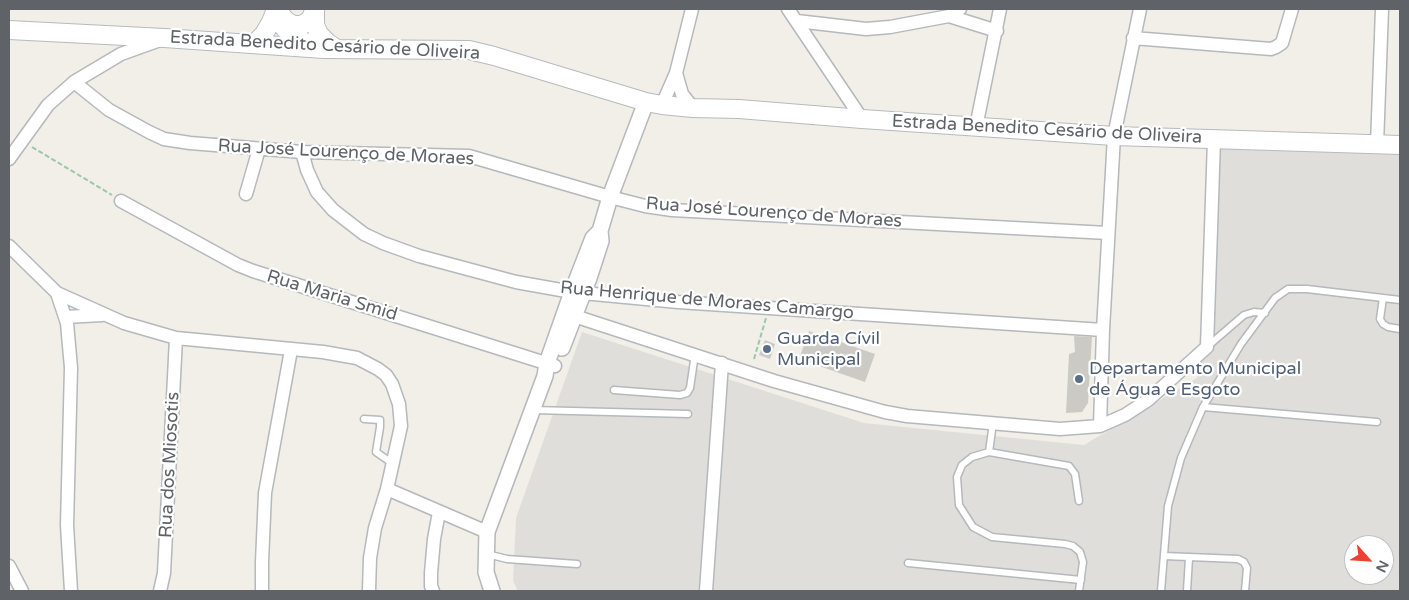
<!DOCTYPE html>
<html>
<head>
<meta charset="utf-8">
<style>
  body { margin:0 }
  #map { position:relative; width:1409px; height:600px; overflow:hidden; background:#f1efe8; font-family:"Varela Round",sans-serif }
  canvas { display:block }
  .frame { position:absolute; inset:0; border:10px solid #5f6368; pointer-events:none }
  .north { position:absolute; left:1344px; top:535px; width:50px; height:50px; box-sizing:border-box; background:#fff; border:1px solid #bfc1c3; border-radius:50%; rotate:116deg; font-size:14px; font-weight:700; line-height:20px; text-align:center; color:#5f6368 }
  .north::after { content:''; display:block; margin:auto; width:18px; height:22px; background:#ea4335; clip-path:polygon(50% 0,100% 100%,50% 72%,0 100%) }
</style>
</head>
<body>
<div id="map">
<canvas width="1409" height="600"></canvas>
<div class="frame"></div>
<div class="north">N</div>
</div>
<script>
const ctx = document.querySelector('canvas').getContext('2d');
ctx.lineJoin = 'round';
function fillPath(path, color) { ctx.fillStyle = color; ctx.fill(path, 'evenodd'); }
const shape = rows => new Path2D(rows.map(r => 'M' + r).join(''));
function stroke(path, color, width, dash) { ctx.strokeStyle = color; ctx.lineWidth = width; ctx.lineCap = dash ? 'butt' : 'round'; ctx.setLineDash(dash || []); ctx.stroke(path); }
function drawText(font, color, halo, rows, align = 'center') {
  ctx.font = font + ' "Varela Round",sans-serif'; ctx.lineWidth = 4.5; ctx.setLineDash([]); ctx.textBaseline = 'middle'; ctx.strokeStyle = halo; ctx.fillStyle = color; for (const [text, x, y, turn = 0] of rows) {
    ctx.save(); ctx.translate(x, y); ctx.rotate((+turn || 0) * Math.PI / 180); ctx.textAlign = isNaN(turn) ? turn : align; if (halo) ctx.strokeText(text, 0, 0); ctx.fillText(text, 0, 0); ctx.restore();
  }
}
fillPath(shape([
  [1213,146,1400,151,1400,591,518,591,513,581,516,518,582,332,864,423,1084,445,1197,378],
  [1354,545,1384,545,1384,575,1354,575]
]), '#e0deda');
fillPath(shape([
  [809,331,875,354,865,382,799,359],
  [1074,336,1092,337,1088,403,1082,412,1066,413,1069,354,1075,352],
  [765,340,775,344,770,359,759,355]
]), '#cccac5');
const service = shape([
  [1383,298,1380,319,1383,324,1388,327,1400,329],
  [1208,346,1244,315,1254,312,1265,313],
  [614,390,680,395,687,393,690,388,695,354],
  [1203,407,1377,422],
  [533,410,688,414],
  [364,419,380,420,380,427,376,452,392,463],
  [989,452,992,430,991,423],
  [1079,501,1075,474,1069,466,989,452,972,457,962,465,957,477,959,505,973,527,992,537,1065,544,1073,546,1080,552,1083,562,1079,591],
  [487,554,507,559,577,564],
  [1164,556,1238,559,1244,562,1247,568,1245,591],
  [908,563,1081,580],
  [1161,591,1168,506,1181,458,1203,407,1241,344,1275,298,1288,289,1307,289,1400,300],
  [1187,591,1189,558]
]);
const minor = shape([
  [788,9,862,119],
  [949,16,997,31],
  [797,21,866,29,890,27,949,16,960,9],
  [1133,38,1271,49,1276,47,1282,43,1292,9],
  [676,73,682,94,693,108],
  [74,82,109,110,149,132,164,139,190,143,302,152,469,156,610,197,645,206,672,210,1108,233],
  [662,105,676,73,692,9],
  [976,127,1000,9],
  [1377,145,1382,9],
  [302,152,307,170,317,192,333,210,364,234,383,243,419,256,516,282,572,292,678,302,1103,330],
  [9,159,48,105,74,82,121,54,160,40],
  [246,194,259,149],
  [121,201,238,265,253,271,555,366],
  [9,246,57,293,67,323,71,368,67,525,71,591],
  [57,293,124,323,176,338,323,352,357,358,378,369,386,375,392,384,399,404,401,426,387,489,375,528,370,558,369,591],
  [565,313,774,381,885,412,907,416,1060,429,1100,426,1125,415,1148,400,1207,347,1214,140],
  [65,317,102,315],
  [1100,426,1103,330,1114,136,1140,9],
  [387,489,487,532],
  [9,566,22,591],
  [160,591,164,573,176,338],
  [262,591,262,562,265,493,291,350],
  [433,591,431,586,431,573,434,539,439,512],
  [706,591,722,363]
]);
const tertiary = shape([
  [562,348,589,278,601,241,600,231,610,197,646,102],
  [492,591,486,572,487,532,545,376,547,363,572,292,593,238,600,231]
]);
const secondary = shape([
  [315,9,315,25,319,34,328,43,337,49],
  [279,12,285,20,293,25,302,25,310,20,315,9],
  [279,13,281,24,288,32,311,46],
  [9,30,164,38,324,49,469,50,494,56,646,102,662,105,693,108,739,109,862,119,1114,136,1400,145],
  [254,44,264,34,271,22,276,9]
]);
stroke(service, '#b5b8bc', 9);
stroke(minor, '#b5b8bc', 15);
stroke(tertiary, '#b5b8bc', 18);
stroke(secondary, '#b6babf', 20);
stroke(shape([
  [32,147,112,195],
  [754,359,766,318]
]), '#9cc7a9', 2, [5, 2.5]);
stroke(service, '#fff', 6);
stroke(minor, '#fff', 12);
stroke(tertiary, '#fff', 15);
stroke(secondary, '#fff', 18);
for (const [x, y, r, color] of [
  [767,349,5,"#5c6f8a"],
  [1079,379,5,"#5c6f8a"]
]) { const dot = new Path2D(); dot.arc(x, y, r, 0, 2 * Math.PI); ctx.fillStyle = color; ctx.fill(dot); stroke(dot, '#fff', 2); }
drawText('18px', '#5f6368', '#fff', [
  ["Estrada Benedito Cesário de Oliveira",325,46,3],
  ["Estrada Benedito Cesário de Oliveira",1047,130,3],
  ["Rua José Lourenço de Moraes",346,153,3],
  ["Rua José Lourenço de Moraes",774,213,4],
  ["Rua Maria Smid",332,296,17],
  ["Rua Henrique de Moraes Camargo",707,301,5],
  ["Rua dos Miosotis",170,465,-87]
]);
drawText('18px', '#4e5e75', '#fff', [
  ["Guarda Cívil",777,339],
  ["Municipal",777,360],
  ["Departamento Municipal",1089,369],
  ["de Água e Esgoto",1089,390]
], 'left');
</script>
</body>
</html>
